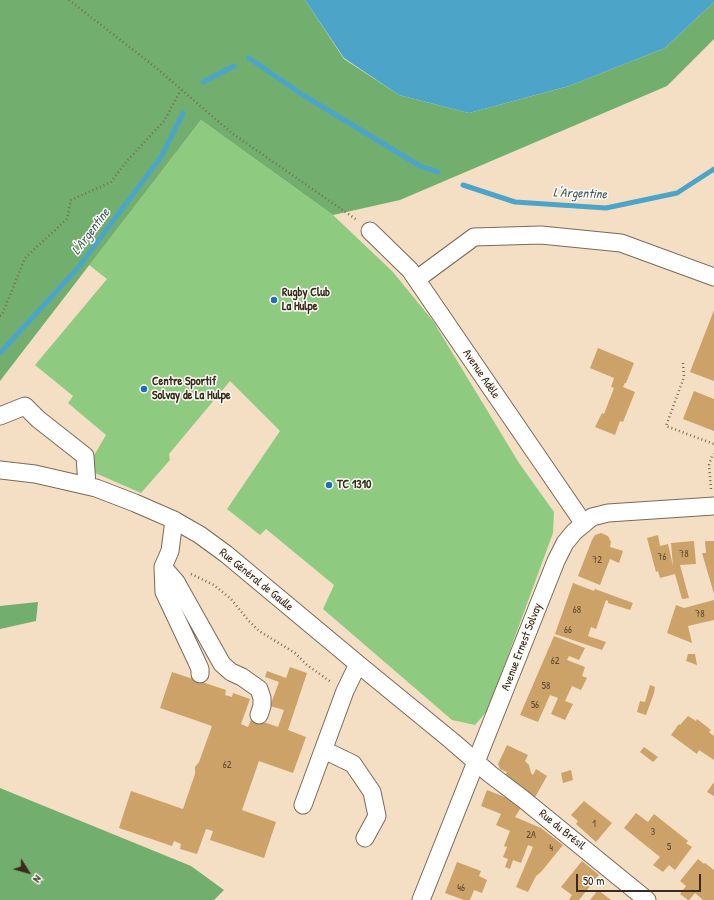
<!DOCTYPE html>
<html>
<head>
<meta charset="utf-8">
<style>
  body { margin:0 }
  #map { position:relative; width:714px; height:900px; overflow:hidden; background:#f4dfc4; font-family:"Patrick Hand",sans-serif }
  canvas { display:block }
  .north { position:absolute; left:8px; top:852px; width:40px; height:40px; -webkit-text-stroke:3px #fdfcf7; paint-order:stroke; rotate:127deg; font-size:11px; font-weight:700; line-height:16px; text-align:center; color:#3b2a1e }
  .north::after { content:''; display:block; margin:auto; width:14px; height:18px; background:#3b2a1e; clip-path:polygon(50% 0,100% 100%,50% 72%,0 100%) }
  .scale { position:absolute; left:576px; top:874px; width:125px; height:18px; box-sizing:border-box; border:2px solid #3b2a1e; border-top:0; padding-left:5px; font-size:12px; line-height:14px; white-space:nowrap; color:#3b2a1e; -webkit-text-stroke:3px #fdfcf7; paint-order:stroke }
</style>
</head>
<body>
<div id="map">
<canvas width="714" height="900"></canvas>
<div class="north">N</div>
<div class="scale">50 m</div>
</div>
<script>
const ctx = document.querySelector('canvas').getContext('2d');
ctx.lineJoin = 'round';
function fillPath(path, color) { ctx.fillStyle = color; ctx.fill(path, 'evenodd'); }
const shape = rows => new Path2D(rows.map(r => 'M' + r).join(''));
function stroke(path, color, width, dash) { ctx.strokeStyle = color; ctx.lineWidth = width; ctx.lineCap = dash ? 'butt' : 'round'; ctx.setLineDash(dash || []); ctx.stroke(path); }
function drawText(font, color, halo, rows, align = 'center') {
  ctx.font = font + ' "Patrick Hand",sans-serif'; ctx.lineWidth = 3; ctx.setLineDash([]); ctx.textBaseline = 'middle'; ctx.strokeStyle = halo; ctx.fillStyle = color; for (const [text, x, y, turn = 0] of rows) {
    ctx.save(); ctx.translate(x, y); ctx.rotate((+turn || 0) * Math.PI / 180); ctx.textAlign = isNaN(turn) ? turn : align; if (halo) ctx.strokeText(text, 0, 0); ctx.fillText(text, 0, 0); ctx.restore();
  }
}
fillPath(shape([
  [201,120,333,215,393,272,433,321,519,463,554,512,553,533,488,710,475,725,452,720,323,609,334,585,266,529,260,535,227,509,280,431,230,381,169,454,170,460,141,493,86,469,106,435,68,403,73,396,35,365,107,279,89,265]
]), '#8ecb81');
fillPath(shape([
  [0,0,305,0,344,59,399,95,469,113,569,86,665,48,714,2,714,39,667,86,400,200,333,215,201,120,0,381],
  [38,602,36,621,0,629,0,606],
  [0,788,191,866,224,890,214,900,0,900]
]), '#72af6f');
fillPath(shape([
  [305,0,714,0,714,2,665,48,569,86,469,113,399,95,344,58]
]), '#4ca4c9');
stroke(shape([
  [249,58,303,95,420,166,438,172],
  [203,82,234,66],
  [463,185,515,202,606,208,677,193,714,169],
  [0,353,77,269,161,157,183,113]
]), '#4ca4c9', 5);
fillPath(shape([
  [714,310,714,381,690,372],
  [598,348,634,363,626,383,625,383,623,387,635,392,623,422,620,421,615,435,595,427,602,413,604,414,614,388,611,387,614,378,590,368],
  [694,391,714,399,714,431,683,419],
  [601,533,608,536,611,542,610,547,623,551,619,563,610,559,600,585,578,576,592,540,595,535],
  [658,535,660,546,668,544,673,566,671,543,694,541,696,564,680,565,689,598,682,599,675,574,660,578,658,571,656,572,647,538],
  [705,541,714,541,714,594,702,553,706,553],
  [573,583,594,591,595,589,633,603,630,610,608,603,608,601,606,600,596,629,591,627,588,636,606,642,602,650,555,634],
  [714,600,714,620,688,626,692,643,667,633,676,605,684,608],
  [554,636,585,648,579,660,569,656,567,660,585,667,582,676,587,678,581,690,572,686,565,701,573,704,565,720,551,714,558,698,550,695,538,722,520,715],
  [688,654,695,654,697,665,686,661],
  [290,667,307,673,288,730,306,737,293,773,259,761,242,810,276,822,264,858,210,840,213,831,206,829,197,854,180,849,181,844,174,841,172,846,119,828,131,791,183,809,195,774,195,767,199,762,212,726,160,708,172,672,226,690,225,695,232,697,233,693,250,699,241,724,248,727,252,718,278,727,284,710,270,706,279,682,265,677,267,671,286,678],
  [650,685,655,687,654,693,646,715,637,712,640,701,645,702],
  [688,716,696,721,697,719,711,730,709,732,714,736,714,760,699,750,697,754,671,735,679,724,680,725],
  [507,745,528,755,525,761,529,765,531,773,533,775,536,769,547,776,534,799,505,776,507,772,500,769,498,764],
  [644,747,658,757,653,762,640,752],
  [571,770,573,780,563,783,561,773],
  [714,782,714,796,707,792],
  [487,790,512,800,522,806,515,817,541,828,563,845,541,872,536,876,528,892,516,887,533,847,528,845,521,863,513,860,510,869,505,867,508,859,503,857,507,847,504,846,510,831,496,825,501,814,481,806],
  [584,801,612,823,596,842,576,824,578,821,571,815],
  [636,813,648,822,654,814,688,841,686,843,692,847,675,870,669,865,663,872,653,865,660,857,624,828],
  [698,859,704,864,705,863,714,870,714,900,703,900,695,893,689,900,688,900,680,894,686,886,680,881],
  [582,861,599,875,579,900,569,900,572,895,561,887],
  [457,862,481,871,479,876,487,880,482,893,474,890,470,900,464,900,445,893],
  [598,890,611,900,590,900]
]), '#cca269');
const minor = shape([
  [370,231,410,270,584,524],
  [417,279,474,237,541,235,621,243,714,277],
  [0,416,25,406,38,419,85,456,87,485],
  [0,470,35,474,96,488,135,503,174,520,200,535,226,554,358,664,452,741,490,774,523,799,647,900],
  [174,520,170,551,163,567,164,592,196,660,200,669,200,674],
  [163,567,176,582,222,664,231,672,242,677,259,689,262,698,262,706,259,715],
  [324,750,353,764,372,792,377,816,365,838],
  [303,805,345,691,358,664],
  [421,900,556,561,565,543,574,532,592,517,608,513,714,506]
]);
stroke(minor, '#7c6958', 19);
stroke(shape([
  [69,0,154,66,233,134,357,220],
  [0,316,2,315,25,258,67,219,71,200,111,182,126,162,164,121,181,90],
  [683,363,684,377,666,426,714,444],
  [711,489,709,465,712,456,714,454],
  [191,574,214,585,231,599,248,620,259,631,295,653,307,665,331,682]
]), '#7c6958', 2.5, [1, 3]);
stroke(minor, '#fff', 17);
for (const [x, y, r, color] of [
  [274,300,4,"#1f6fb2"],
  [144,389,4,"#1f6fb2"],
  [329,485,4,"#1f6fb2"]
]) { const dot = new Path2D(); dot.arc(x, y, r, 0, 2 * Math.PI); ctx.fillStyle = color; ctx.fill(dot); stroke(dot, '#fdfcf7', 1.5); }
drawText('10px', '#5f4831', null, [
  ["78",684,554],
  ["76",662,557],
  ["72",597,560],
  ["68",577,610],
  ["78",700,614],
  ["66",568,630],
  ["62",555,661],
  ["58",546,686],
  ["56",535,705],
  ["62",227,765],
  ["1",594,824],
  ["3",653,832],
  ["2A",531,835],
  ["5",669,847],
  ["4",551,848],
  ["46",461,888]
]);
drawText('bold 12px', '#3b2a1e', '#fdfcf7', [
  ["Rugby Club",282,293],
  ["La Hulpe",282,307],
  ["Centre Sportif",152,382],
  ["Solvay de La Hulpe",152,396],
  ["TC 1310",337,485]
], 'left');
drawText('12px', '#3b2a1e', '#fdfcf7', [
  ["Avenue Adèle",481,374,56],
  ["Rue Général de Gaulle",256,580,39],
  ["Avenue Ernest Solvay",522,647,-69],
  ["Rue du Brésil",562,830,39]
]);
drawText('italic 13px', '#425b62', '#fdfcf7', [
  ["L'Argentine",580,194,2],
  ["L'Argentine",91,232,-53]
]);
</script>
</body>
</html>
